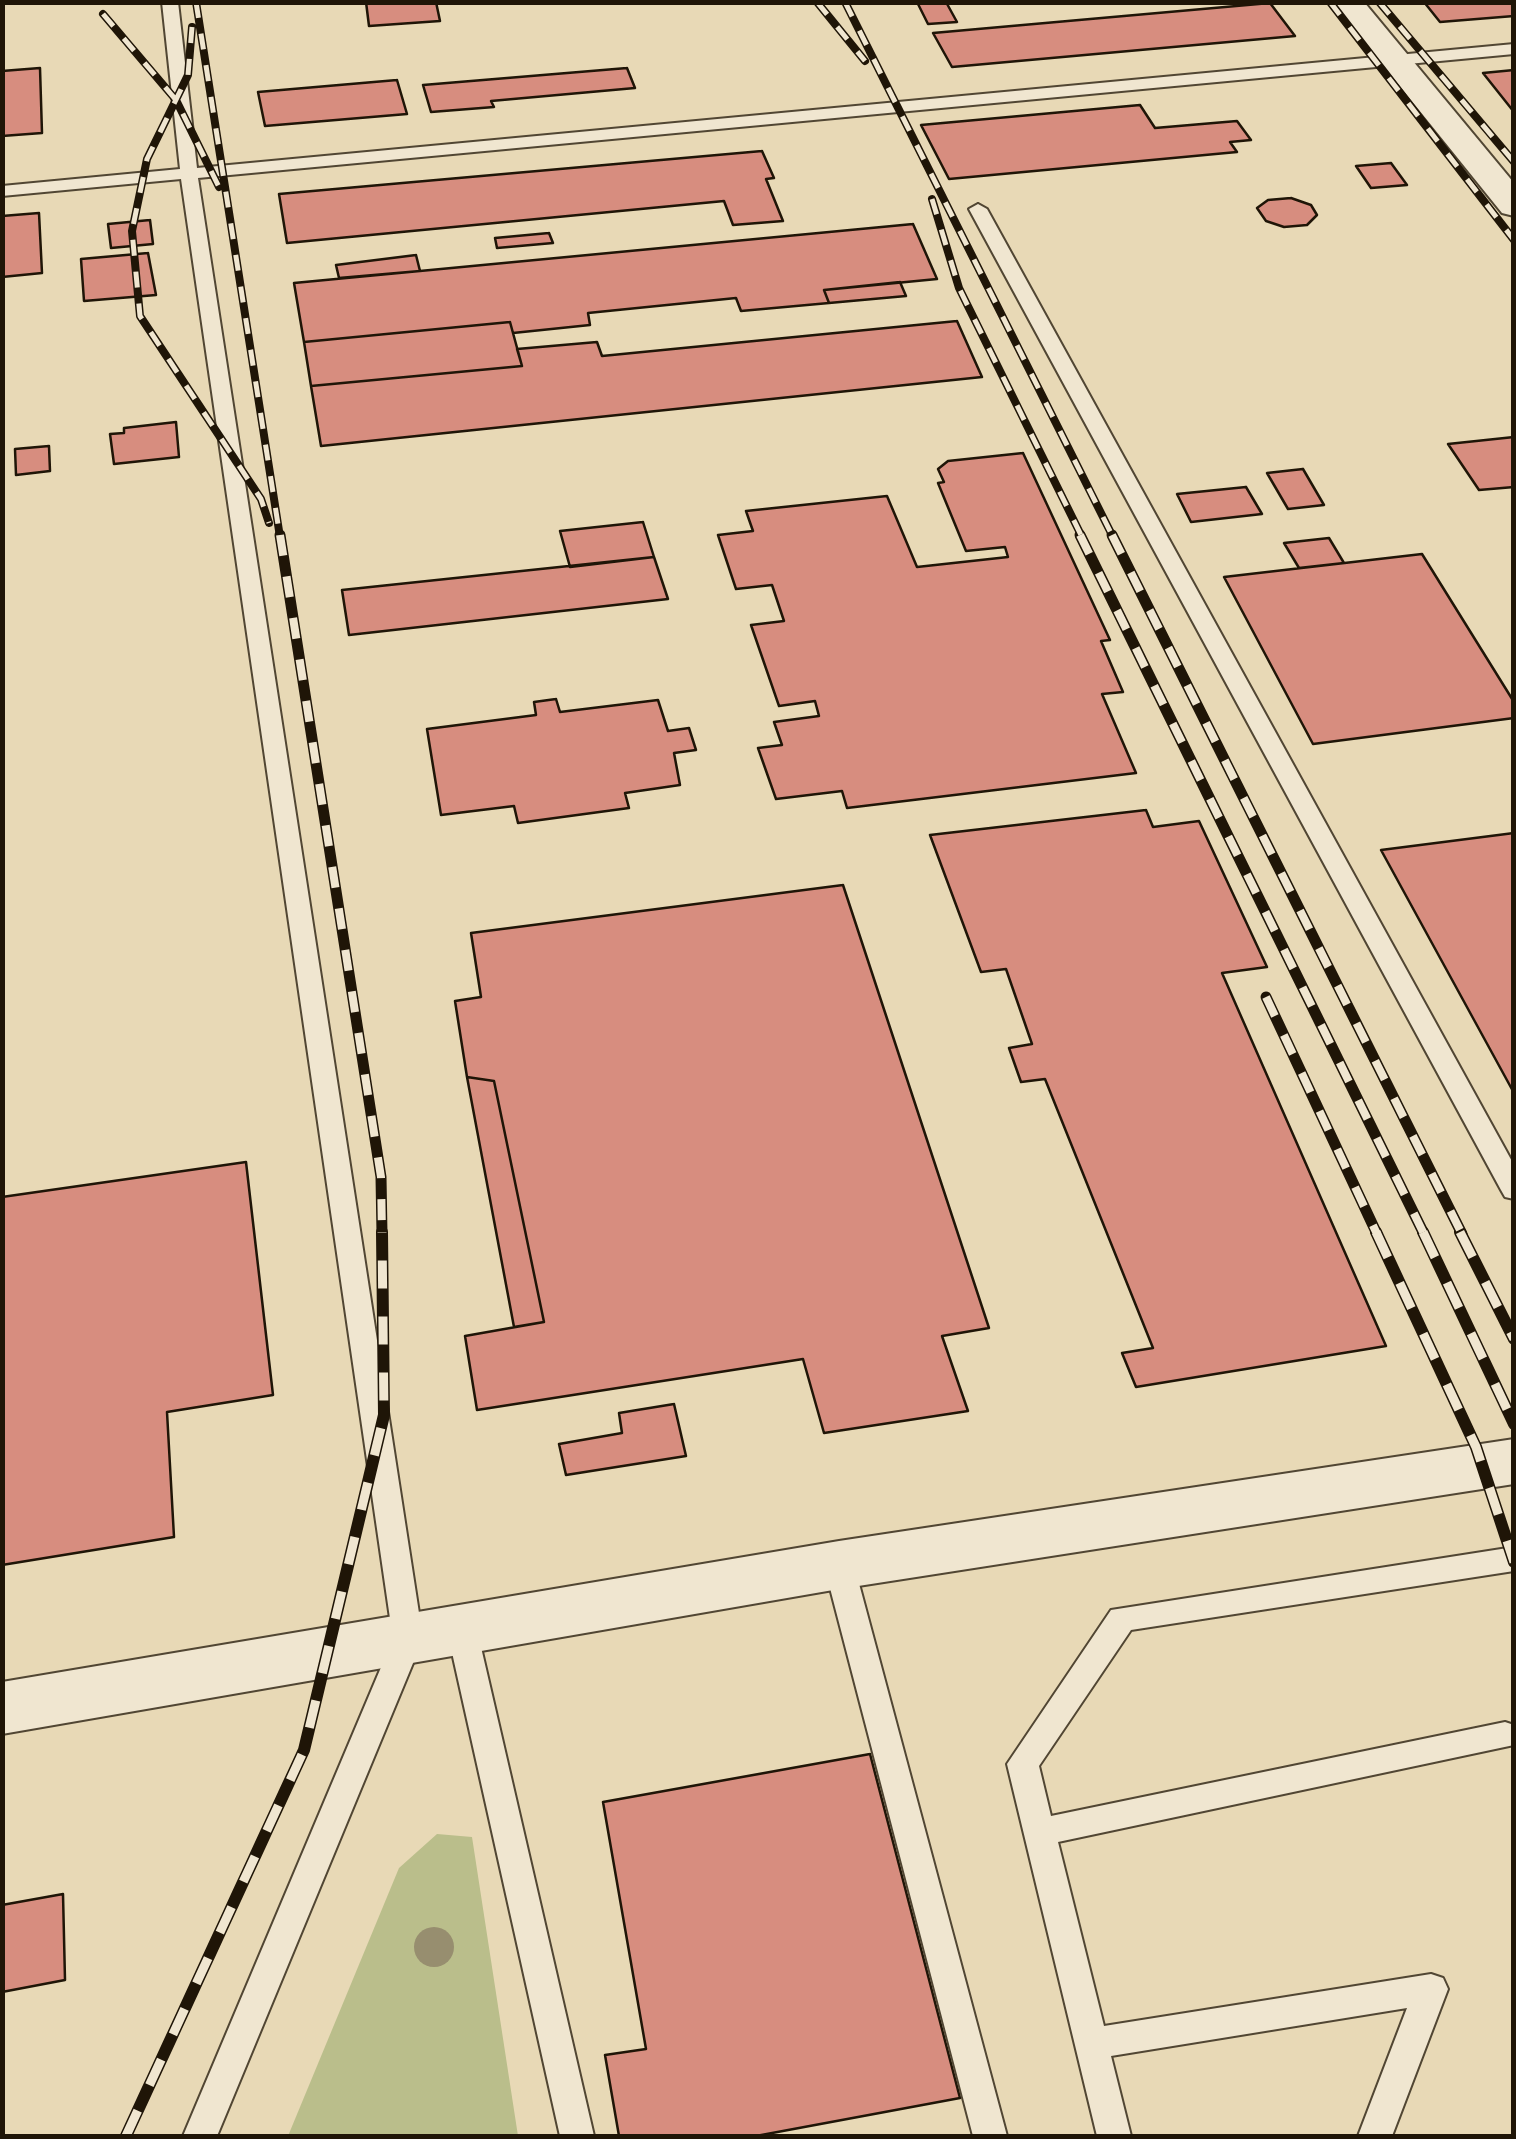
<!DOCTYPE html>
<html>
<head>
<meta charset="utf-8">
<style>
  body { margin:0 }
  #map { position:relative; width:1516px; height:2139px; overflow:hidden; background:#e8d9b6; font-family:"IM FELL English",serif }
  canvas { display:block }
  .frame { position:absolute; inset:0; border:5px solid #1f1507; pointer-events:none }
</style>
</head>
<body>
<div id="map">
<canvas width="1516" height="2139"></canvas>
<div class="frame"></div>
</div>
<script>
const ctx = document.querySelector('canvas').getContext('2d');
ctx.lineJoin = 'round';
function fillPath(path, color) { ctx.fillStyle = color; ctx.fill(path, 'evenodd'); }
const shape = rows => new Path2D(rows.map(r => 'M' + r).join(''));
function stroke(path, color, width, dash) { ctx.strokeStyle = color; ctx.lineWidth = width; ctx.lineCap = dash ? 'butt' : 'round'; ctx.setLineDash(dash || []); ctx.stroke(path); }
fillPath(shape([
  [437,1834,472,1837,518,2136,288,2136,399,1868]
]), '#babe8b');
const building = shape([
  [366,2,436,2,440,21,369,26,366,2],
  [917,2,946,2,957,22,928,24,917,2],
  [1424,2,1514,2,1514,16,1440,22,1424,2],
  [1270,3,1295,36,952,67,933,33,1270,3],
  [40,68,42,133,2,136,2,71,40,68],
  [627,68,635,88,491,101,494,107,431,112,423,85,627,68],
  [1514,70,1514,112,1483,73,1514,70],
  [397,80,407,114,265,126,258,92,397,80],
  [1140,105,1155,128,1237,121,1251,140,1230,142,1237,152,949,179,921,125,1140,105],
  [762,151,774,178,766,179,783,221,733,225,724,201,287,243,279,194,762,151],
  [1391,163,1407,185,1371,188,1356,166,1391,163],
  [1291,198,1311,205,1317,215,1307,225,1284,227,1266,221,1257,208,1268,200,1291,198],
  [39,213,42,273,2,277,2,216,39,213],
  [150,220,153,244,111,248,108,224,150,220],
  [913,224,937,279,824,290,829,303,741,311,736,298,588,313,590,325,513,333,510,322,304,342,294,283,913,224],
  [549,233,553,243,497,248,495,238,549,233],
  [148,253,156,295,84,301,81,259,148,253],
  [416,255,420,271,339,278,336,265,416,255],
  [900,282,906,296,829,303,824,290,900,282],
  [957,321,982,377,321,446,311,386,522,366,517,349,597,342,602,356,957,321],
  [510,322,522,366,311,386,304,342,510,322],
  [176,422,179,457,114,464,110,434,124,433,124,428,176,422],
  [1514,437,1514,487,1479,490,1448,444,1514,437],
  [49,446,50,471,16,475,15,449,49,446],
  [1023,453,1110,640,1101,641,1123,692,1102,694,1136,773,847,808,842,791,776,799,758,748,782,745,774,722,819,716,815,701,779,706,751,625,784,621,772,585,736,589,718,535,753,531,746,511,887,496,917,567,1008,557,1005,547,966,551,938,483,944,482,938,469,948,461,1023,453],
  [1303,469,1324,505,1288,509,1267,473,1303,469],
  [1246,487,1262,514,1191,522,1177,494,1246,487],
  [643,522,654,557,570,567,560,531,643,522],
  [1329,538,1344,563,1299,568,1284,543,1329,538],
  [1422,554,1514,702,1514,718,1313,744,1224,577,1422,554],
  [654,557,668,599,349,635,342,590,654,557],
  [556,699,560,712,658,700,668,731,689,728,696,750,674,753,680,785,625,793,629,808,518,823,514,806,441,815,427,729,536,715,534,702,556,699],
  [1146,810,1153,827,1199,821,1267,967,1222,973,1386,1346,1136,1387,1122,1353,1153,1348,1045,1079,1021,1082,1009,1048,1032,1044,1006,969,981,972,930,835,1146,810],
  [1514,833,1514,1093,1381,850,1514,833],
  [843,885,989,1328,942,1336,968,1411,824,1433,803,1359,477,1410,465,1336,544,1322,494,1081,467,1077,455,1001,481,997,471,933,843,885],
  [467,1077,494,1081,544,1322,514,1327,467,1077],
  [246,1162,273,1395,167,1412,174,1537,2,1565,2,1197,246,1162],
  [674,1404,686,1456,566,1475,559,1444,622,1433,619,1413,674,1404],
  [870,1754,960,2098,756,2136,619,2136,605,2055,646,2049,603,1802,870,1754],
  [63,1894,65,1980,2,1992,2,1905,63,1894]
]);
fillPath(building, '#d78d7f');
stroke(building, '#1f1507', 2.5);
const lane = shape([
  [162,2,178,2,197,168,1514,44,1514,54,198,178,423,1639,217,2136,183,2136,393,1639,181,179,2,196,2,186,180,169,162,2],
  [978,204,987,209,1514,1165,1514,1199,1505,1197,1501,1190,969,209,978,204],
  [1514,1547,1514,1571,1131,1630,1039,1766,1051,1816,1505,1722,1514,1725,1514,1745,1058,1842,1104,2026,1431,1974,1443,1978,1448,1989,1392,2136,1358,2136,1407,2008,1111,2056,1131,2136,1097,2136,1007,1764,1111,1610,1514,1547],
  [839,1553,849,1557,854,1565,1007,2136,973,2136,824,1565,829,1557,839,1553],
  [462,1618,473,1621,477,1630,594,2136,560,2136,447,1630,451,1621,462,1618]
]);
const street = shape([
  [1332,2,1364,2,1514,183,1514,216,1502,213,1332,2],
  [1514,1439,1514,1484,839,1589,2,1734,2,1682,839,1541,1514,1439]
]);
stroke(lane, '#514633', 4);
stroke(street, '#514633', 4);
fillPath(lane, '#f0e6d0');
fillPath(street, '#f0e6d0');
const railFar2 = shape([
  [196,2,280,537],
  [817,2,865,61],
  [845,2,1113,537],
  [1330,2,1514,240],
  [1379,2,1514,162],
  [103,14,176,100,219,187],
  [192,27,188,75,147,159,132,231,140,316,261,499,269,523],
  [932,199,959,288,1082,537]
]);
const railFar1 = shape([
  [280,535,381,1177,382,1234],
  [1080,535,1424,1234],
  [1112,535,1462,1234],
  [1266,997,1377,1234]
]);
const rail = shape([
  [1376,1232,1476,1447,1514,1562],
  [1423,1232,1514,1424],
  [1460,1232,1514,1339],
  [126,2136,304,1750,384,1415,382,1232]
]);
stroke(railFar2, '#1f1507', 8);
stroke(railFar1, '#1f1507', 11);
stroke(rail, '#1f1507', 12);
stroke(railFar2, '#f0e6d0', 5, [16]);
stroke(railFar1, '#f0e6d0', 8, [21]);
stroke(rail, '#f0e6d0', 9, [28]);
ctx.fillStyle = '#978e6f';
for (const [x, y] of [
  [434,1947]
]) { ctx.beginPath(); ctx.arc(x, y, 20, 0, 2 * Math.PI); ctx.fill(); }
</script>
</body>
</html>
